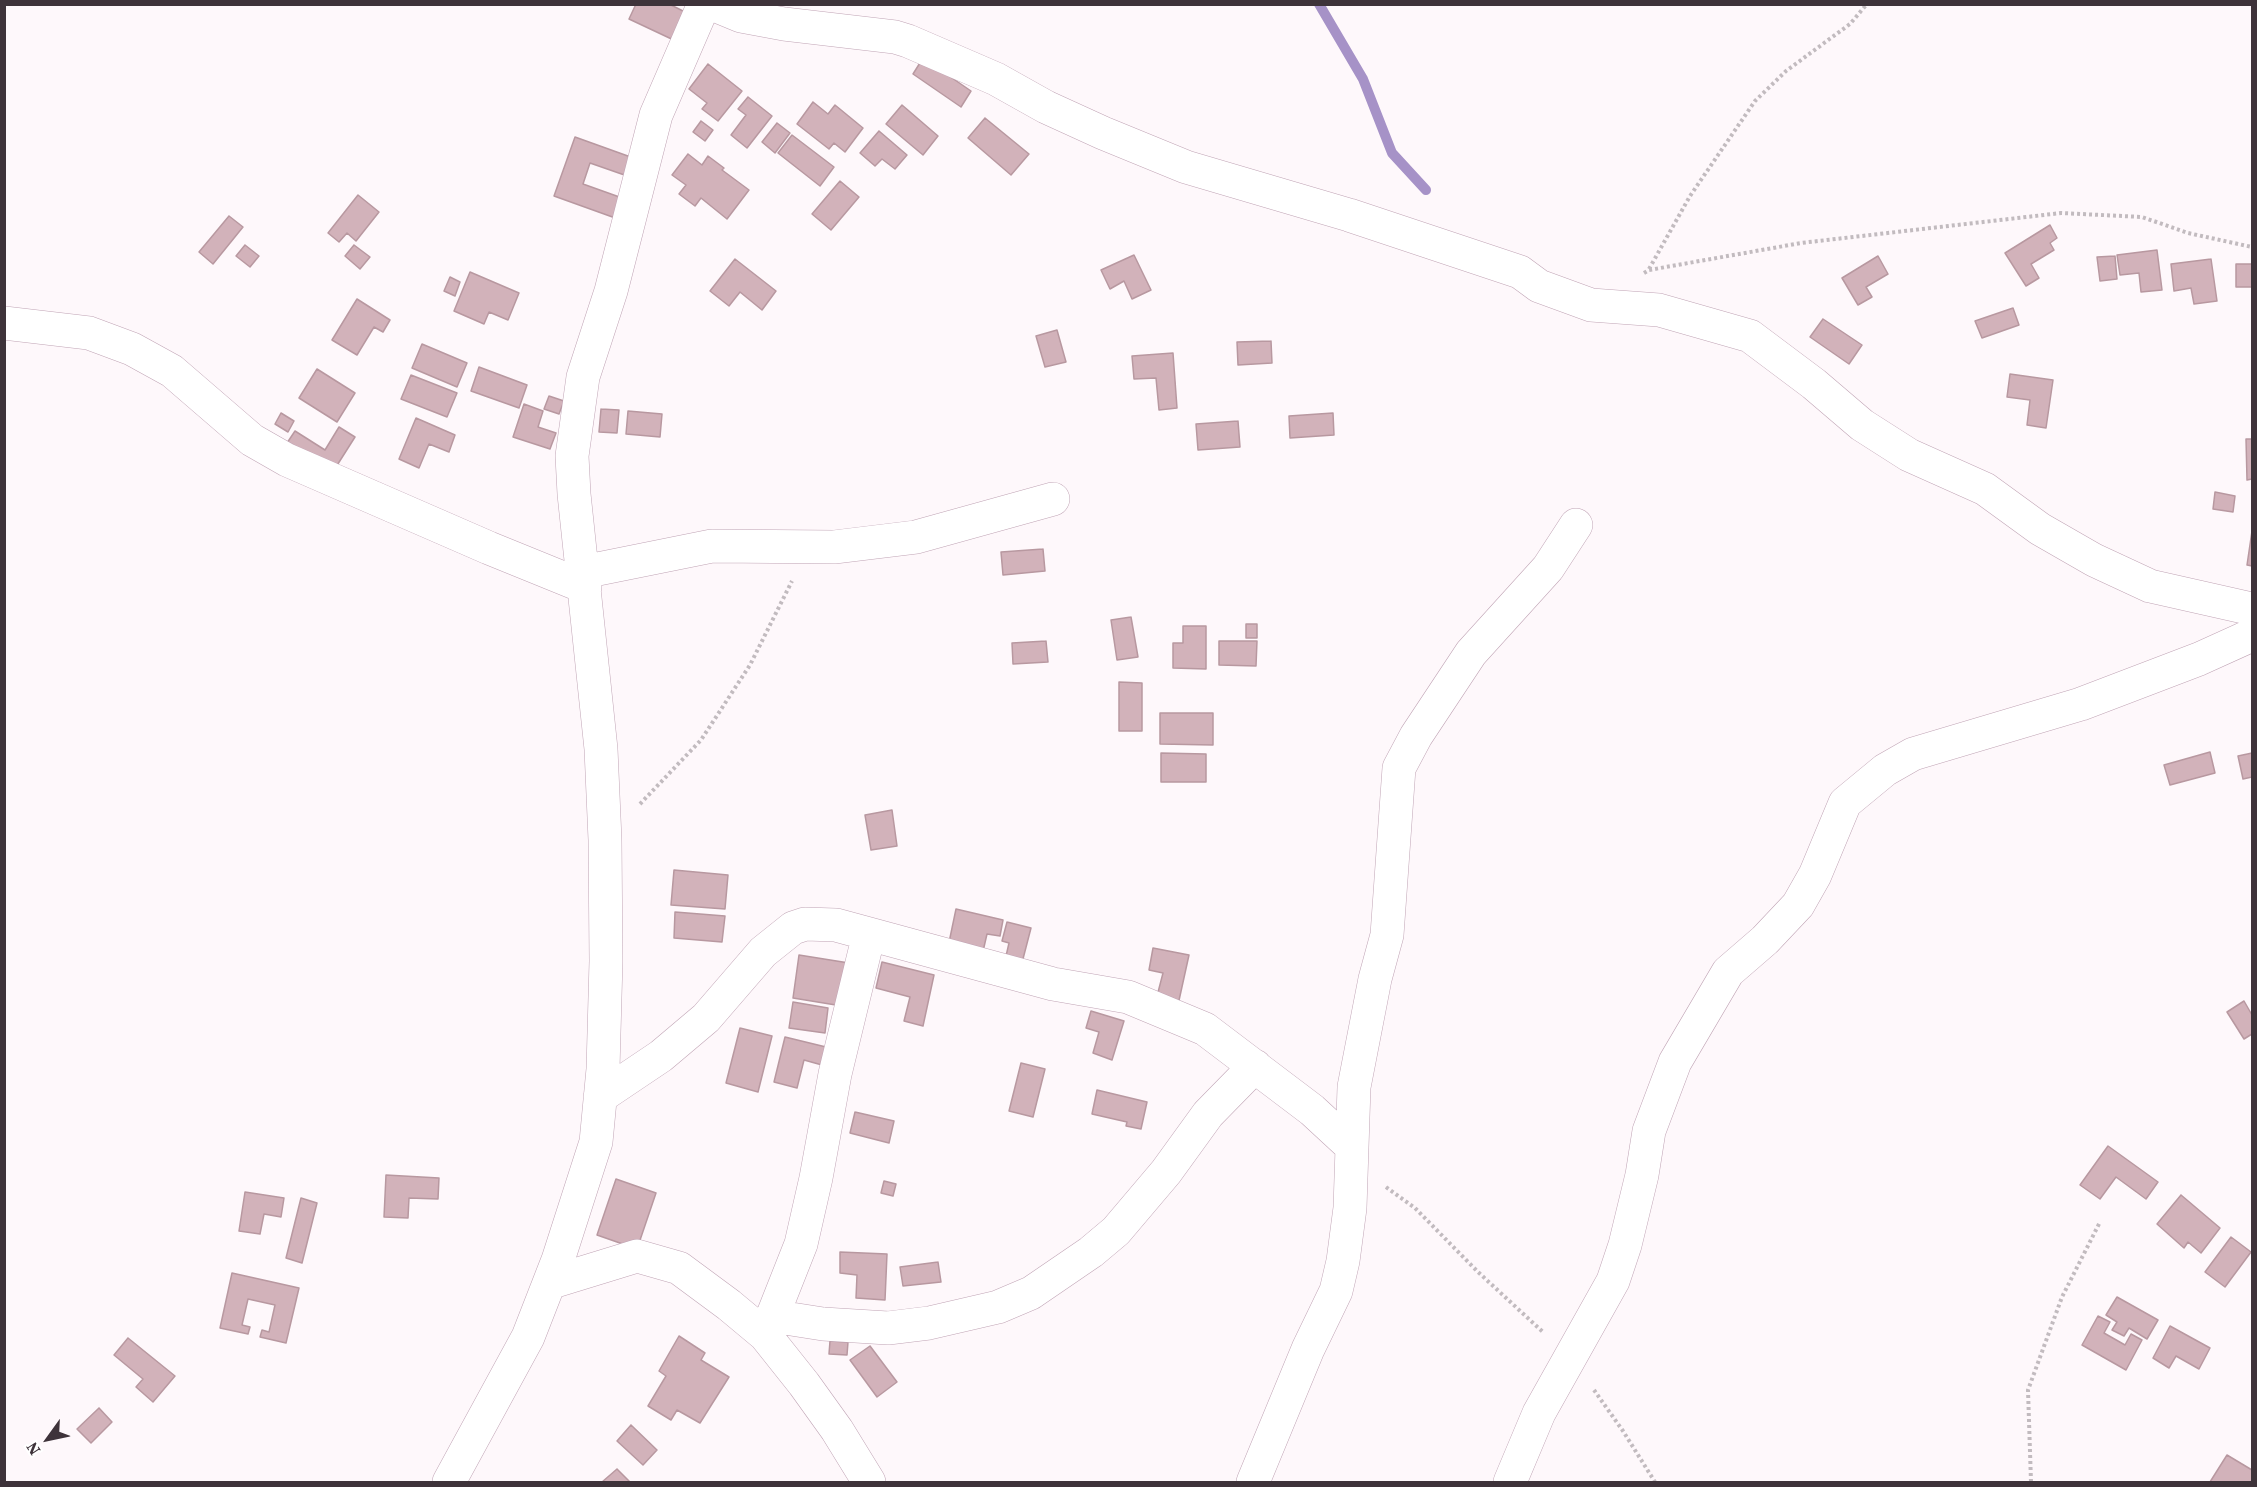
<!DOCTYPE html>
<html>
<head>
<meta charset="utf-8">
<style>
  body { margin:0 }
  #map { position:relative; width:2257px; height:1487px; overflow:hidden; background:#fef8fb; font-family:"Source Serif 4",serif }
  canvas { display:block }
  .frame { position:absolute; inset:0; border:6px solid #3e333a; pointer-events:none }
  .north { position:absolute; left:18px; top:1409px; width:60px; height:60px; -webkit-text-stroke:4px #fff; paint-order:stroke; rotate:237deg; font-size:16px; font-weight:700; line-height:24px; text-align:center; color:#3e333a }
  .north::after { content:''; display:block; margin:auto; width:21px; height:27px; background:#3e333a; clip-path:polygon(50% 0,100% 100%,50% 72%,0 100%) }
</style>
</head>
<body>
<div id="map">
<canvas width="2257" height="1487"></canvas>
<div class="frame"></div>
<div class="north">N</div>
</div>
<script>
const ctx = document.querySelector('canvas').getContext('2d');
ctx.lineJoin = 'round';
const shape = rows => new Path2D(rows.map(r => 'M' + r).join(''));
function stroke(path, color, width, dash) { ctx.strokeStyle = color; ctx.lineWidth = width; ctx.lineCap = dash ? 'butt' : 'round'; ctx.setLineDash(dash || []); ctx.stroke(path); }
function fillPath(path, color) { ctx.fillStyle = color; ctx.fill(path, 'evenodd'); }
stroke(shape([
  [1319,4,1363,79,1392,153,1426,190]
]), '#a692c7', 10);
const building = shape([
  [636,4,669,4,693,16,680,43,629,19,636,4],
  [923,58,971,91,961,107,913,74,923,58],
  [708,64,742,91,718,121,702,109,707,103,689,89,708,64],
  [748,97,772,116,747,148,731,135,746,115,738,109,748,97],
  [813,102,828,114,835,105,863,128,845,152,834,143,829,149,797,124,813,102],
  [902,105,938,136,923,155,886,124,902,105],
  [985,118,1029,154,1011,175,968,138,985,118],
  [701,121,713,130,705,141,693,132,701,121],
  [777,123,790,133,775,153,762,142,777,123],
  [879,131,907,155,895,169,882,159,875,166,860,153,879,131],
  [792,135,834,167,820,186,778,153,792,135],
  [575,137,639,160,633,178,590,163,583,184,625,199,618,219,554,196,575,137],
  [688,154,702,165,708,156,724,168,722,170,749,190,727,219,701,198,695,206,679,194,686,185,672,175,688,154],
  [840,181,859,197,831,230,812,214,840,181],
  [358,195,379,212,356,241,347,233,339,242,328,233,358,195],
  [229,216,243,227,213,264,199,252,229,216],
  [2050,225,2057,238,2050,243,2054,250,2031,264,2039,278,2026,286,2005,253,2050,225],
  [245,245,259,256,250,267,236,256,245,245],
  [354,245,370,257,360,269,345,256,354,245],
  [2157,250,2162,290,2141,292,2139,273,2120,275,2117,255,2157,250],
  [1134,255,1151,290,1132,299,1124,281,1110,289,1101,270,1134,255],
  [1878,256,1888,274,1866,287,1872,297,1858,305,1842,278,1878,256],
  [2115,256,2117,279,2100,281,2097,257,2115,256],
  [735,259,776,291,762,310,740,292,729,306,710,291,735,259],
  [2211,259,2217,301,2194,304,2191,288,2174,291,2171,264,2211,259],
  [2236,264,2252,264,2252,287,2236,287,2236,264],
  [470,272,519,293,508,320,489,312,484,324,454,311,470,272],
  [450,277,460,282,455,296,444,291,450,277],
  [357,299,390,320,383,332,374,327,357,355,332,340,357,299],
  [2013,308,2019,325,1982,338,1975,321,2013,308],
  [1823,319,1862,345,1849,364,1810,337,1823,319],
  [1057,330,1066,362,1045,367,1036,336,1057,330],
  [1271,341,1272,363,1238,365,1237,342,1271,341],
  [422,344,467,363,457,387,412,368,422,344],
  [1173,353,1177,408,1159,410,1156,378,1134,379,1132,356,1173,353],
  [479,367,527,385,519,408,471,391,479,367],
  [317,369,355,393,337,422,299,398,317,369],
  [2010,374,2053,380,2046,428,2027,425,2030,400,2007,397,2010,374],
  [411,375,457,393,447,417,401,399,411,375],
  [549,396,564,401,559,414,544,409,549,396],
  [524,404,543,411,538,427,556,433,550,449,513,437,524,404],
  [601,409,619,410,617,433,599,432,601,409],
  [628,411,662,414,660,437,626,434,628,411],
  [281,413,294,421,288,432,275,424,281,413],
  [1333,413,1334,435,1290,438,1289,416,1333,413],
  [416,418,455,435,449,452,429,444,419,468,399,459,416,418],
  [1238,421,1240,447,1198,450,1196,424,1238,421],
  [339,427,355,437,329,478,283,449,295,431,325,450,339,427],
  [2246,439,2252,439,2252,479,2247,480,2246,439],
  [2215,492,2235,496,2233,512,2213,509,2215,492],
  [2252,531,2252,566,2247,565,2252,531],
  [1043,549,1045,571,1003,575,1001,552,1043,549],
  [1131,617,1138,657,1117,660,1111,620,1131,617],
  [1246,624,1257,624,1257,638,1246,638,1246,624],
  [1183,626,1206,626,1206,669,1173,668,1173,643,1183,643,1183,626],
  [1046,641,1048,662,1013,664,1012,643,1046,641],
  [1219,641,1257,641,1256,666,1219,665,1219,641],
  [1119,682,1142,683,1142,731,1119,731,1119,682],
  [1160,713,1213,713,1213,745,1160,744,1160,713],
  [2210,752,2215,773,2170,785,2164,765,2210,752],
  [1161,753,1206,754,1206,782,1161,782,1161,753],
  [2252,753,2252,777,2243,779,2238,756,2252,753],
  [892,810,897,846,871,850,865,815,892,810],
  [674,870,728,875,725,909,671,905,674,870],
  [956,909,1003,920,1000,936,987,934,981,960,947,952,956,909],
  [675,912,725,916,722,942,674,938,675,912],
  [1007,922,1031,928,1017,982,1001,978,1009,943,1002,941,1007,922],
  [1153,948,1189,955,1178,1005,1156,1000,1163,973,1149,970,1153,948],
  [799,955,849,963,842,1006,793,998,799,955],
  [882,962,934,975,923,1026,904,1021,910,997,876,988,882,962],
  [2244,1001,2252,1015,2252,1034,2244,1039,2227,1012,2244,1001],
  [793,1002,828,1008,825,1033,789,1028,793,1002],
  [1091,1011,1124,1021,1112,1060,1093,1053,1099,1032,1086,1028,1091,1011],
  [740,1028,772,1036,758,1092,726,1083,740,1028],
  [785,1037,826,1047,822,1065,804,1060,797,1088,774,1082,785,1037],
  [1021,1063,1045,1069,1033,1117,1009,1111,1021,1063],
  [1097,1090,1147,1102,1141,1129,1126,1126,1127,1122,1092,1114,1097,1090],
  [855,1112,894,1121,889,1143,850,1133,855,1112],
  [2108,1146,2158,1182,2146,1199,2116,1177,2100,1199,2080,1185,2108,1146],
  [386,1175,439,1178,438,1199,409,1198,408,1218,384,1217,386,1175],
  [616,1179,656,1193,637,1249,597,1235,616,1179],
  [884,1181,896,1184,893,1196,881,1193,884,1181],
  [245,1192,284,1198,281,1217,264,1214,260,1234,239,1231,245,1192],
  [2181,1195,2220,1228,2201,1253,2188,1242,2184,1248,2157,1224,2181,1195],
  [301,1198,317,1203,302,1263,286,1258,301,1198],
  [2231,1237,2251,1252,2225,1287,2205,1272,2231,1237],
  [840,1252,887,1254,885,1300,856,1298,857,1275,840,1273,840,1252],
  [938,1262,941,1282,903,1286,900,1267,938,1262],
  [232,1273,299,1288,286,1343,260,1337,262,1330,269,1332,275,1305,248,1299,242,1325,250,1327,248,1334,220,1328,232,1273],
  [2117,1297,2158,1320,2147,1339,2129,1328,2124,1336,2112,1330,2117,1322,2106,1315,2117,1297],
  [2098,1316,2110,1322,2104,1333,2125,1345,2131,1334,2142,1340,2126,1370,2082,1345,2098,1316],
  [2170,1326,2210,1348,2199,1369,2176,1356,2169,1368,2153,1358,2170,1326],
  [679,1336,705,1353,701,1360,729,1377,700,1423,677,1410,671,1420,648,1406,666,1376,659,1371,679,1336],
  [128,1338,175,1376,153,1402,136,1387,143,1379,114,1355,128,1338],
  [830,1341,848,1342,847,1355,829,1354,830,1341],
  [870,1346,897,1382,877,1397,850,1360,870,1346],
  [99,1408,112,1422,91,1443,77,1429,99,1408],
  [631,1425,657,1450,643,1465,617,1441,631,1425],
  [2227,1455,2252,1470,2252,1482,2210,1482,2227,1455],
  [617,1469,630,1482,602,1482,617,1469]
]);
fillPath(building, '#d2b2ba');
stroke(building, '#b898a0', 1.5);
const minor = shape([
  [712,4,741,16,784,24,895,37,908,41,996,79,1046,107,1103,133,1186,167,1349,215,1520,272,1539,286,1591,305,1659,310,1750,336,1814,384,1862,425,1909,455,1985,489,2040,529,2094,560,2150,586,2252,609],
  [4,323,89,333,132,349,172,371,252,440,287,460,489,548,585,587],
  [583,572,712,546,834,547,916,537,1053,499],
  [600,1097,661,1056,706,1018,763,952,793,928,805,924,836,925,1053,984,1128,997,1205,1029,1312,1110,1352,1147],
  [549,1283,637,1256,679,1268,729,1305,765,1335,804,1384,837,1430,869,1482],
  [772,1316,823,1324,888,1328,929,1323,998,1307,1031,1293,1091,1252,1116,1231,1166,1172,1208,1114,1255,1066],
  [765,1335,801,1244,816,1178,835,1074,869,934],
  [449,1482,528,1337,558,1260,596,1142,603,1069,606,961,605,840,601,749,574,494,572,456,583,377,611,291,656,115,704,4],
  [1253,1482,1308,1349,1336,1291,1343,1261,1350,1208,1354,1087,1375,979,1387,935,1399,768,1416,736,1471,653,1548,568,1576,525],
  [1510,1482,1539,1413,1613,1281,1625,1245,1642,1175,1649,1131,1675,1062,1728,972,1765,940,1798,905,1815,875,1845,803,1885,770,1913,754,2081,704,2199,659,2252,635]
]);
stroke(minor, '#c0a4b5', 34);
stroke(shape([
  [1649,269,1690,196,1755,101,1786,71,1850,24,1867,4],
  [1644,273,1649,270,1801,243,2061,213,2142,217,2188,233,2252,247],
  [640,804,701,740,750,665,792,581],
  [1386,1187,1415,1208,1478,1272,1544,1333],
  [1594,1390,1623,1431,1655,1482],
  [2031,1482,2028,1390,2062,1297,2100,1222]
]), '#c2bbbf', 4, [3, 3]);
stroke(minor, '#fff', 33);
</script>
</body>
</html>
